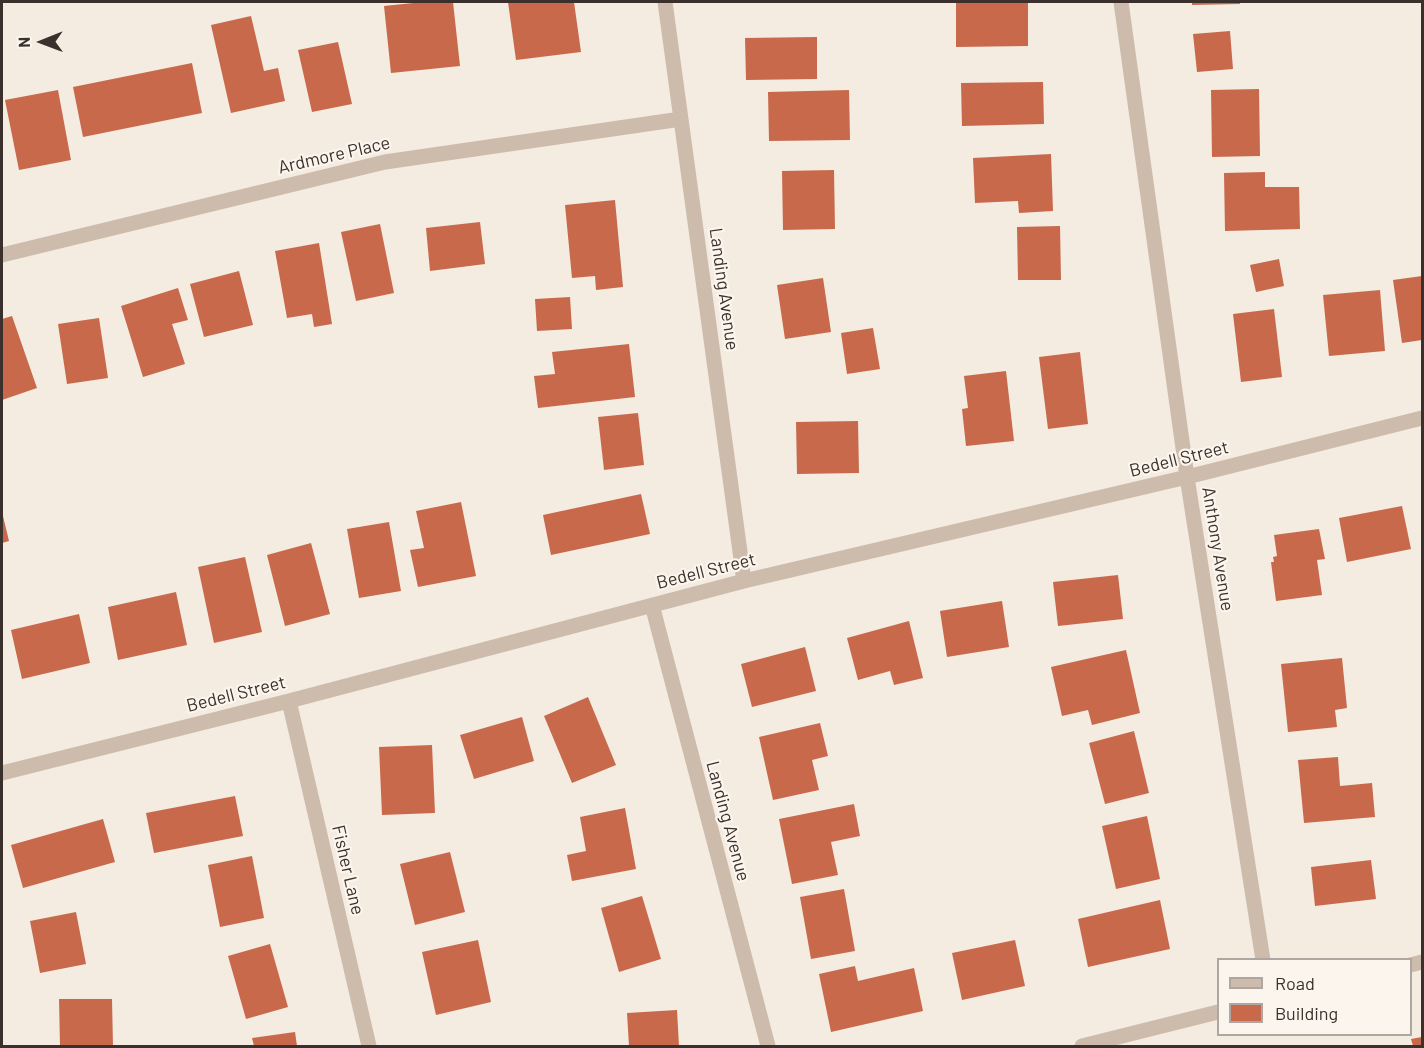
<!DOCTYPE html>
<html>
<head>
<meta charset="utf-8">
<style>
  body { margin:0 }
  #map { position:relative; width:1424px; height:1048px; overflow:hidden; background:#f4ebe1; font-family:Barlow,sans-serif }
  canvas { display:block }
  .frame { position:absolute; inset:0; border:3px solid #3b302b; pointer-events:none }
  .legend { position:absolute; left:1217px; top:958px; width:195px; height:78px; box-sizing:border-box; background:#fbf5ee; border:2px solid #aea6a0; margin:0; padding:8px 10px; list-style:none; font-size:18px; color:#3b302b }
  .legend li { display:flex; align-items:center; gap:12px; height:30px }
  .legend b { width:30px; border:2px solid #aea6a0 }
  .north { position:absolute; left:12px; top:12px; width:60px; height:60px; -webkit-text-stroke:4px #fbf5ee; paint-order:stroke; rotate:269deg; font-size:16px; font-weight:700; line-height:24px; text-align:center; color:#3b302b }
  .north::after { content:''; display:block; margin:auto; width:21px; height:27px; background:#3b302b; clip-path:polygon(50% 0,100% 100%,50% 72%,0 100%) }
</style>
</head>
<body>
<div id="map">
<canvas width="1424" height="1048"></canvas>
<div class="frame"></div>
<ul class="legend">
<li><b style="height:8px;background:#cdbbac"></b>Road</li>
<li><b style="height:16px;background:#c8694b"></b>Building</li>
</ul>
<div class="north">N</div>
</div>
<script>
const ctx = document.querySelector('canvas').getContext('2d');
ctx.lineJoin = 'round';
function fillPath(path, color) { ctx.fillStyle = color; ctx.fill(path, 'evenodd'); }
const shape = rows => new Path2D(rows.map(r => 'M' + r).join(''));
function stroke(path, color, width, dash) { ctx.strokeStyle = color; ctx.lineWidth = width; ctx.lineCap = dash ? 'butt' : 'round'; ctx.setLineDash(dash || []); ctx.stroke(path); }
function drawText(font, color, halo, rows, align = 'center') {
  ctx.font = font + ' Barlow,sans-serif'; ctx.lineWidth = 4.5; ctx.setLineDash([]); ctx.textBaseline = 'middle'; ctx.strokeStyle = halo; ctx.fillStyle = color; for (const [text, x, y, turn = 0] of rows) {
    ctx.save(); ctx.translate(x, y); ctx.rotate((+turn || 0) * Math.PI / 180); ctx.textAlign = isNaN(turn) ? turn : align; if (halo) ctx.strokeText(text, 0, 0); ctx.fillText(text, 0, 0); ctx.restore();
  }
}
fillPath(shape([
  [423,2,453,2,460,66,391,73,384,6],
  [508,2,574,2,581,52,516,60],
  [956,2,1028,2,1028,46,956,47],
  [1192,2,1240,2,1240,4,1192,5],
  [251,16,264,71,278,68,285,101,231,113,211,25],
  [1230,31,1233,69,1197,72,1193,34],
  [817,37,817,79,746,80,745,38],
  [338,42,352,104,312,112,298,50],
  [192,63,202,113,83,137,73,87],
  [1043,82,1044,124,962,126,961,83],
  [1259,89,1260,156,1212,157,1211,90],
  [58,90,71,160,19,170,5,100],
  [849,90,850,140,769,141,768,92],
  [1051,154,1053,211,1019,213,1018,201,975,203,973,158],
  [834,170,835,229,783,230,782,171],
  [1265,172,1265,187,1299,187,1300,229,1225,231,1224,173],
  [615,200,623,287,596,290,595,276,572,278,565,205],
  [480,222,485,264,430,271,426,228],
  [380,224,394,293,356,301,341,232],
  [1060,226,1061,280,1018,280,1017,227],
  [319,243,332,324,314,327,312,314,287,318,275,251],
  [1279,259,1284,286,1256,292,1250,265],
  [239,271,253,325,204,337,190,284],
  [1422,276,1422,340,1402,343,1393,280],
  [823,278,831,332,785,339,777,285],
  [178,288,188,320,172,324,185,364,143,377,121,306],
  [1380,290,1385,351,1329,356,1323,295],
  [570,297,572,329,537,331,535,299],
  [1274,309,1282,377,1241,382,1233,314],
  [12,316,37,388,2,400,2,319],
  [99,318,108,378,67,384,58,324],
  [873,328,880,369,847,374,841,333],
  [629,344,635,397,538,408,534,376,555,374,552,352],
  [1080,352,1088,424,1048,429,1039,357],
  [1006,371,1014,441,966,446,962,409,968,408,964,376],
  [638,413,644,465,604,470,598,417],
  [858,421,859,473,797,474,796,422],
  [641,494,650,534,551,555,543,515],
  [461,502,476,576,418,587,410,550,424,548,416,511],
  [1402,506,1411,549,1347,562,1339,518],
  [2,512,9,541,2,543],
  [389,522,401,591,359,598,347,529],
  [1319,529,1325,559,1317,560,1322,595,1276,601,1271,562,1274,562,1273,557,1277,556,1274,535],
  [311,543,330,614,285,626,267,555],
  [245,557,262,632,214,643,198,567],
  [1118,575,1123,619,1058,626,1053,582],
  [176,592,187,645,118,660,108,607],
  [1002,601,1009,647,947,657,940,611],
  [79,614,90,663,22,679,11,630],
  [909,621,923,678,894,685,890,671,858,680,847,638],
  [805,647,816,691,752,707,741,664],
  [1126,650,1140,713,1092,725,1088,710,1062,716,1051,667],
  [1342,658,1347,708,1335,710,1337,727,1288,732,1281,664],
  [588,697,616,765,572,783,544,716],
  [522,717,534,761,474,779,460,735],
  [820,723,828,756,812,760,819,790,773,800,759,737],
  [1134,731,1149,793,1105,804,1089,743],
  [432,745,435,813,382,815,379,747],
  [1338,757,1340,786,1372,783,1375,817,1304,823,1298,760],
  [235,796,243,836,154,853,146,813],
  [854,804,860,836,831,842,838,875,792,884,779,819],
  [625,808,636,869,572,881,567,855,586,851,580,817],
  [1147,816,1160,879,1116,889,1102,826],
  [103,819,115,862,23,888,11,845],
  [450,852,465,912,415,925,400,864],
  [252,856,264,918,220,927,208,865],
  [1371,860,1376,899,1315,906,1311,867],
  [844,889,855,951,811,959,800,897],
  [642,896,661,959,619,972,601,908],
  [1160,900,1170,949,1088,967,1078,919],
  [76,912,86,964,40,973,30,921],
  [478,940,491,1002,436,1015,422,952],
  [1015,940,1025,986,962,1000,952,953],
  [270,944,288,1007,246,1019,228,956],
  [855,966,858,981,914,968,923,1011,831,1032,819,974],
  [59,999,112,999,113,1046,60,1046],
  [677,1010,679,1046,629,1046,627,1013],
  [295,1032,297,1046,254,1046,252,1038],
  [1422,1037,1422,1046,1413,1046,1411,1039]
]), '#c8694b');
stroke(shape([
  [665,2,744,581],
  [1121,2,1187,477,1263,960],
  [2,255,385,162,681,119],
  [652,605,768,1046],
  [289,701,369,1046],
  [2,773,289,701,744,581,1187,477,1422,418],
  [1410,965,1422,962],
  [1082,1046,1218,1012]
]), '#cdbbac', 15);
drawText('18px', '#3b302b', '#fbf5ee', [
  ["Ardmore Place",334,155,-13],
  ["Landing Avenue",724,289,82],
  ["Bedell Street",1179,459,-14],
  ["Anthony Avenue",1218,549,81],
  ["Bedell Street",706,571,-14],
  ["Bedell Street",236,694,-14],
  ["Landing Avenue",728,821,75],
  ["Fisher Lane",348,870,77]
]);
</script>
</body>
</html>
